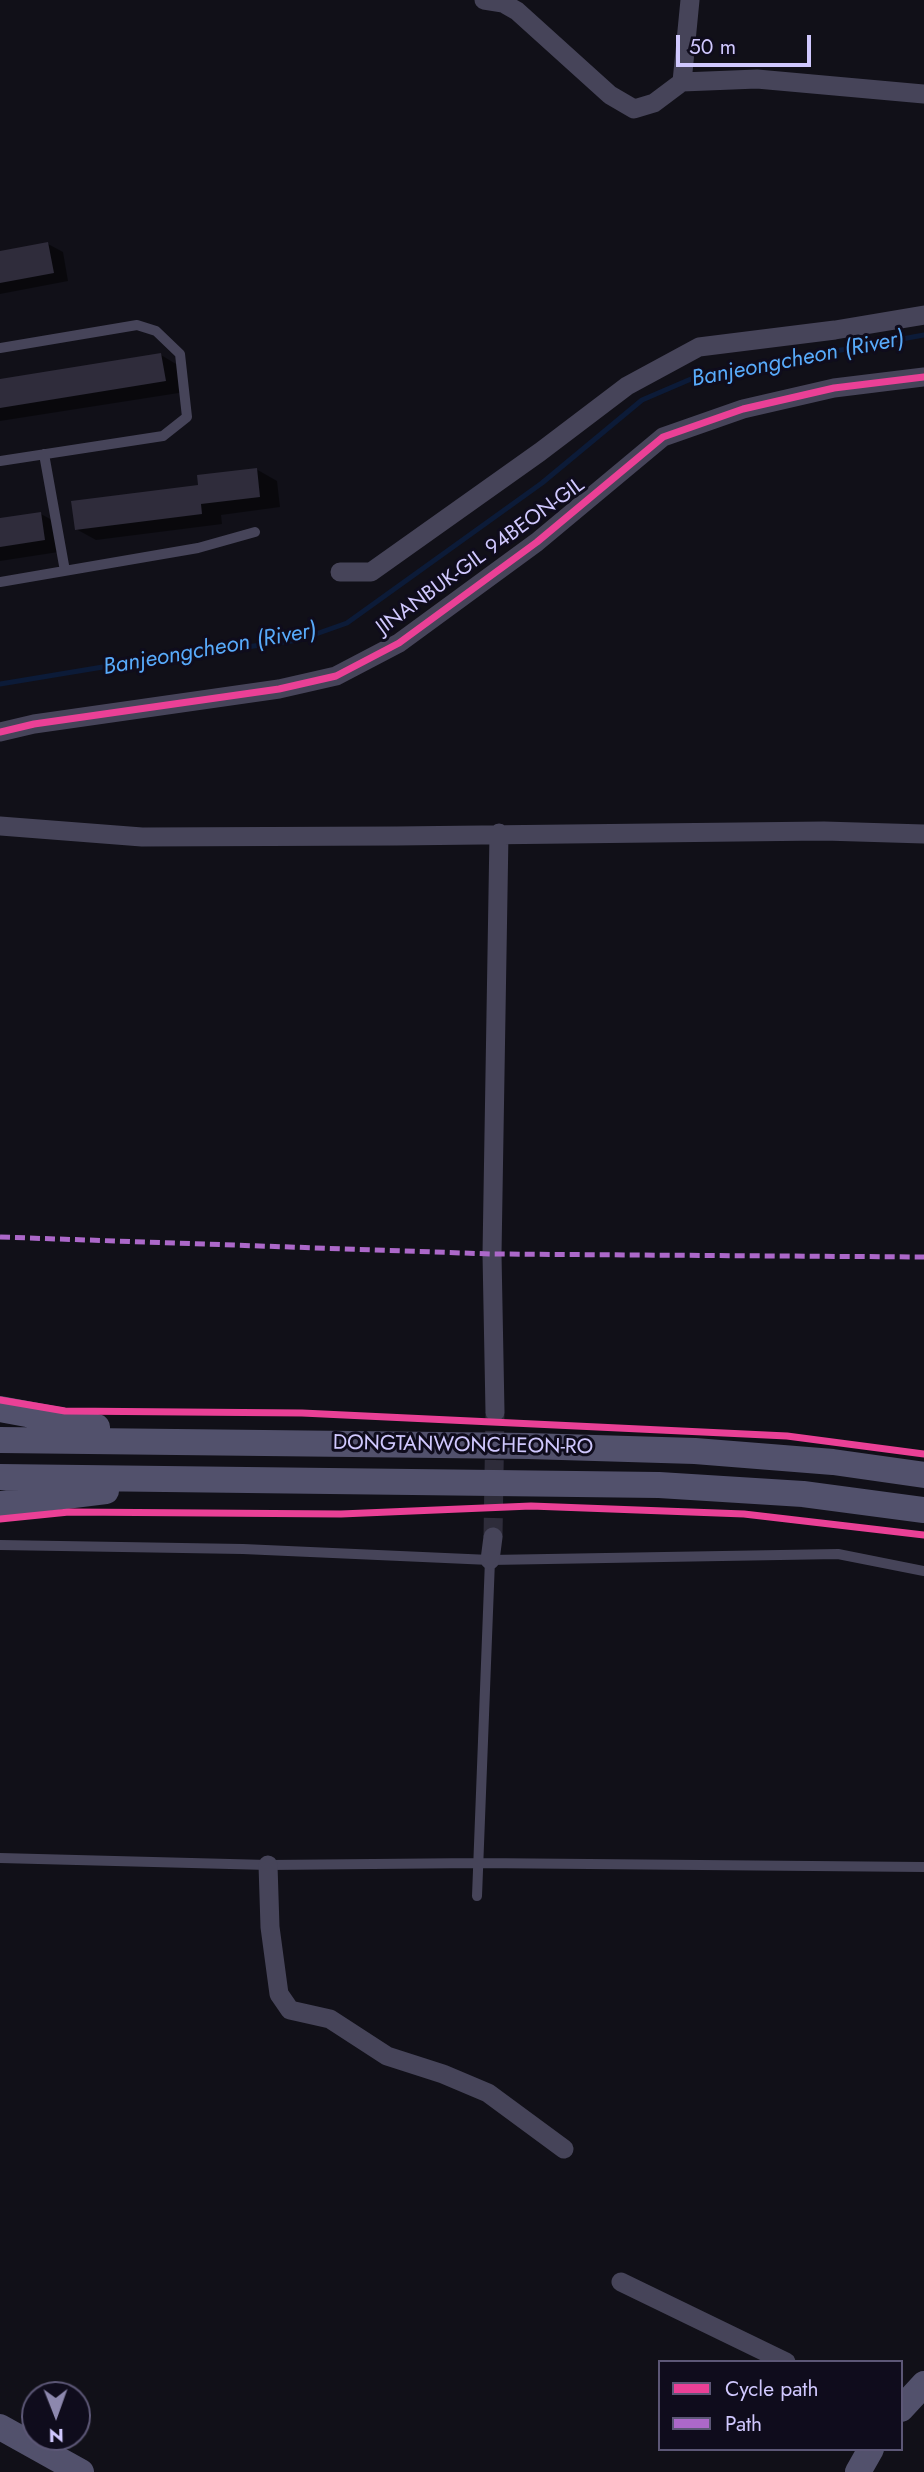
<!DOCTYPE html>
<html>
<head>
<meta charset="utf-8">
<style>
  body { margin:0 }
  #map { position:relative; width:924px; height:2472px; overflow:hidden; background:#111018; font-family:Jost,sans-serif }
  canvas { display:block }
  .legend { position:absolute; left:658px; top:2360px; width:245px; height:91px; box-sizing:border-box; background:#0f0c1c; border:2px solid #5c5776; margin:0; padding:9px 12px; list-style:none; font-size:21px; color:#d0c8fe }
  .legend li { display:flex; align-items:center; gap:14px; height:35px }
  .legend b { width:35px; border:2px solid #5c5776 }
  .north { position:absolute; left:21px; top:2381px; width:70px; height:70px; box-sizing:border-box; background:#0f0c1c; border:2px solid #5c5776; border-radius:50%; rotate:179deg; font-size:19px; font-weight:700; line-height:28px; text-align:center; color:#d0c8fe }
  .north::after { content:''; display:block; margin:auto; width:24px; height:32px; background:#8d88ae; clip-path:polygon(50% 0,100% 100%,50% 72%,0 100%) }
  .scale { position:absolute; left:676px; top:35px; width:135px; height:32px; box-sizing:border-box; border:4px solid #d0c8fe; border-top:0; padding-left:9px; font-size:21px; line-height:24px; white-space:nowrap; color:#d0c8fe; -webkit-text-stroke:5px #0f0c1c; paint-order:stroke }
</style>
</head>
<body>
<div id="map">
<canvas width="924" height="2472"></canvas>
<ul class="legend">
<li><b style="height:9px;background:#ea4096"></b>Cycle path</li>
<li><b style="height:9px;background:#ac68c9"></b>Path</li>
</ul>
<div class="north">N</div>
<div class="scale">50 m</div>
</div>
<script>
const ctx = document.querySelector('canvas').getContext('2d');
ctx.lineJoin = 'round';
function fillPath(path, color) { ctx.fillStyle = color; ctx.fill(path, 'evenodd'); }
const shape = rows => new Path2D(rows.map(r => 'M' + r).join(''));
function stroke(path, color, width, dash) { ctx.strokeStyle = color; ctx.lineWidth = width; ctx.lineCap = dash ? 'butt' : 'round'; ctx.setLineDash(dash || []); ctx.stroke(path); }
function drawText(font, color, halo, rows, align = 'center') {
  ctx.font = font + ' Jost,sans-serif'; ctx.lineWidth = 6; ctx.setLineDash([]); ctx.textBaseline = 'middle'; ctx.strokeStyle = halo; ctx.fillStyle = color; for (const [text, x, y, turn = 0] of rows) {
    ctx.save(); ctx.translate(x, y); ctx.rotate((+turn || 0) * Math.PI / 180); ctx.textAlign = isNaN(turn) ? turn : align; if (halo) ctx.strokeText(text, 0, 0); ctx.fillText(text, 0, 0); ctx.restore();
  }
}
fillPath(shape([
  [48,244,63,252,68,281,0,294,0,253],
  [161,355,181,367,185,392,0,421,0,381],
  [256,469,277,481,280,507,221,515,222,524,96,540,76,529],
  [41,514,61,525,65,551,0,561,0,520]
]), '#0007');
stroke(shape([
  [0,684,133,662,299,640,347,623,542,483,642,400,698,376,924,335]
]), '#0c1b38', 5);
fillPath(shape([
  [48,242,54,273,0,283,0,251],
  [161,353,166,381,0,408,0,379],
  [257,468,260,497,201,504,202,514,75,530,71,501,198,485,197,475],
  [41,512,45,540,0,547,0,518]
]), '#2f2c3b');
stroke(shape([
  [493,1537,495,1412]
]), '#2e2c3a', 19, [19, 10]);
stroke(shape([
  [0,348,137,325,156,331,180,354,187,417,163,436,0,461],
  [44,454,65,571],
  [0,582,198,548,255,532],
  [0,1545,243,1549,490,1560,838,1554,924,1571],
  [0,1858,268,1865,478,1863,924,1867],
  [477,1896,490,1560]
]), '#464459', 10);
stroke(shape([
  [484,0,503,3,517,11,610,95,634,109,654,103,682,82,757,79,924,94],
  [682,82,690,0],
  [340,572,371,572,540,452,627,386,699,347,835,330,924,315],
  [0,732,34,724,279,689,336,676,399,643,537,542,663,437,743,409,834,388,924,377],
  [0,826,142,837,396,836,824,831,924,834],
  [495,1412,492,1254,499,833],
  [490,1560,493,1537],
  [268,1865,270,1927,279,1994,290,2010,330,2019,387,2056,443,2074,488,2093,564,2149],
  [621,2282,786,2362]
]), '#464459', 19);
stroke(shape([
  [0,1409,97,1427],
  [0,1440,528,1446,695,1451,833,1462,924,1475],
  [0,1477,659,1485,803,1494,924,1510],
  [0,1504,106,1491],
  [901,2409,924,2384],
  [0,2427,81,2472],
  [858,2472,871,2449]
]), '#52516c', 26);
stroke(shape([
  [0,1237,492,1254,924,1257]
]), '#ac68c9', 5, [10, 5]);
stroke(shape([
  [0,732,34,724,279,689,336,676,399,643,537,542,663,437,743,409,834,388,924,377],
  [0,1400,65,1411,302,1413,787,1436,924,1454],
  [0,1519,69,1512,341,1514,531,1506,744,1514,924,1535]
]), '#ea4096', 7);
drawText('21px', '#d0c8fe', '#0f0c1c', [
  ["JINANBUK-GIL 94BEON-GIL",481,557,-36],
  ["DONGTANWONCHEON-RO",463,1446,1]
]);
drawText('italic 23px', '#58abfb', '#0f0c1c', [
  ["Banjeongcheon (River)",798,360,-11],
  ["Banjeongcheon (River)",210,650,-10]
]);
</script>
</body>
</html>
